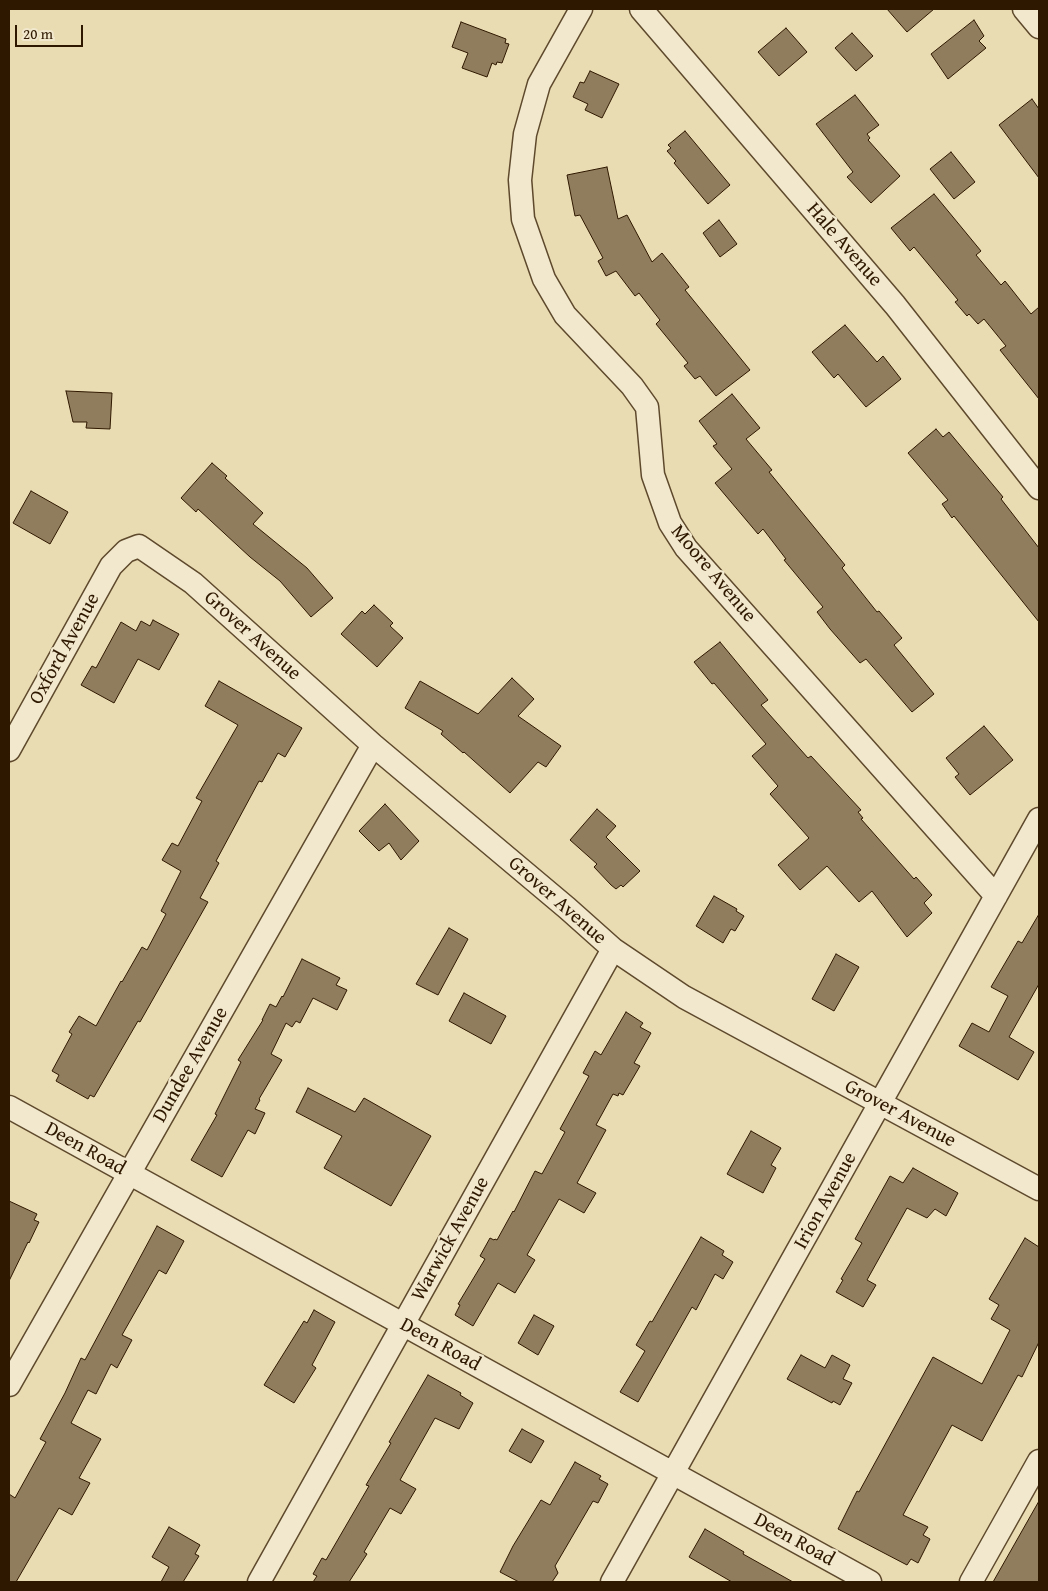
<!DOCTYPE html>
<html>
<head>
<meta charset="utf-8">
<style>
  body { margin:0 }
  #map { position:relative; width:1048px; height:1591px; overflow:hidden; background:#e9dbb2; font-family:"Gentium Book Plus",serif }
  canvas { display:block }
  .frame { position:absolute; inset:0; border:10px solid #2f1800; pointer-events:none }
  .scale { position:absolute; left:15px; top:25px; width:68px; height:22px; box-sizing:border-box; border:2px solid #2f1800; border-top:0; padding-left:6px; font-size:15px; line-height:18px; white-space:nowrap; color:#2f1800; -webkit-text-stroke:4px #f1e8cd; paint-order:stroke }
</style>
</head>
<body>
<div id="map">
<canvas width="1048" height="1591"></canvas>
<div class="frame"></div>
<div class="scale">20 m</div>
</div>
<script>
const ctx = document.querySelector('canvas').getContext('2d');
ctx.lineJoin = 'round';
function fillPath(path, color) { ctx.fillStyle = color; ctx.fill(path, 'evenodd'); }
const shape = rows => new Path2D(rows.map(r => 'M' + r).join(''));
function stroke(path, color, width, dash) { ctx.strokeStyle = color; ctx.lineWidth = width; ctx.lineCap = dash ? 'butt' : 'round'; ctx.setLineDash(dash || []); ctx.stroke(path); }
function drawText(font, color, halo, rows, align = 'center') {
  ctx.font = font + ' "Gentium Book Plus",serif'; ctx.lineWidth = 4.5; ctx.setLineDash([]); ctx.textBaseline = 'middle'; ctx.strokeStyle = halo; ctx.fillStyle = color; for (const [text, x, y, turn = 0] of rows) {
    ctx.save(); ctx.translate(x, y); ctx.rotate((+turn || 0) * Math.PI / 180); ctx.textAlign = isNaN(turn) ? turn : align; if (halo) ctx.strokeText(text, 0, 0); ctx.fillText(text, 0, 0); ctx.restore();
  }
}
const building = shape([
  [887,9,934,9,907,32,887,9],
  [974,20,984,36,979,41,986,48,948,79,931,54,974,20],
  [461,22,506,39,505,43,509,44,502,63,497,62,496,65,492,63,487,77,462,68,468,53,452,47,461,22],
  [786,28,807,52,779,76,758,52,786,28],
  [852,33,873,56,856,71,835,48,852,33],
  [590,71,619,84,602,118,585,110,588,104,573,97,580,82,584,83,590,71],
  [855,95,879,125,867,134,870,138,868,140,900,176,871,203,847,177,853,172,816,124,855,95],
  [1032,99,1039,109,1039,178,999,125,1032,99],
  [685,131,730,185,708,204,674,163,676,161,667,151,671,148,668,145,685,131],
  [951,152,975,182,954,199,930,169,951,152],
  [607,167,618,219,627,215,652,262,662,253,689,287,685,290,750,370,716,396,700,376,695,379,684,366,688,363,656,324,660,320,639,293,635,296,616,271,606,276,598,261,603,258,580,215,575,216,567,175,607,167],
  [934,194,981,251,976,255,1001,285,1005,281,1031,314,1039,307,1039,399,1000,350,1006,346,984,319,978,324,969,314,967,316,955,302,958,300,914,247,910,251,891,228,934,194],
  [719,220,737,244,720,257,703,233,719,220],
  [845,325,877,362,883,356,901,379,866,407,838,374,834,378,812,352,845,325],
  [66,391,112,393,110,429,86,428,87,422,73,422,66,391],
  [732,394,760,428,746,439,772,470,769,472,845,565,842,568,877,612,879,611,902,638,894,645,934,694,912,712,866,659,860,663,830,629,817,612,823,607,784,560,786,559,763,529,758,534,715,483,732,469,713,446,717,444,699,421,732,394],
  [936,429,943,437,949,432,1003,497,1001,499,1039,548,1039,622,954,516,952,518,942,504,948,500,908,453,936,429],
  [212,463,227,476,225,478,263,513,253,524,307,568,333,598,311,617,280,581,250,557,198,509,196,512,181,498,212,463],
  [31,491,68,512,50,544,13,523,31,491],
  [374,605,393,623,390,626,403,638,377,667,341,634,362,611,365,614,374,605],
  [153,620,179,634,159,670,138,659,114,703,81,685,92,666,96,668,121,622,136,631,141,621,150,626,153,620],
  [720,642,768,700,761,705,808,758,811,756,861,810,858,812,863,818,861,819,914,879,916,877,932,895,924,903,932,913,907,937,872,891,859,902,827,866,800,890,778,865,809,838,770,794,778,786,752,756,766,744,714,683,712,684,694,662,720,642],
  [512,678,534,699,518,716,561,746,546,767,538,762,510,793,464,752,463,753,441,734,443,731,405,708,420,681,478,714,512,678],
  [219,681,302,728,285,757,278,753,262,782,259,781,216,861,219,863,200,898,208,902,140,1022,138,1021,94,1097,90,1095,88,1099,56,1081,59,1075,52,1071,72,1034,69,1032,79,1016,96,1026,121,981,122,982,142,947,147,950,166,914,161,911,181,871,162,860,172,843,178,846,202,801,196,798,238,725,205,706,219,681],
  [984,726,1013,760,970,795,955,777,959,774,946,758,984,726],
  [385,804,419,841,401,860,389,843,379,851,359,831,385,804],
  [597,809,616,826,606,837,640,871,623,887,621,885,616,889,611,885,594,867,597,864,570,840,597,809],
  [714,896,737,909,736,911,744,916,735,931,731,929,723,943,696,926,714,896],
  [1039,914,1039,984,1009,1037,1034,1052,1018,1080,959,1046,972,1023,989,1032,1008,996,991,987,1018,941,1022,943,1039,914],
  [449,928,468,939,438,995,416,984,449,928],
  [836,954,859,967,834,1011,812,999,836,954],
  [302,959,340,978,336,985,347,990,337,1010,313,998,300,1023,296,1021,292,1027,286,1023,271,1054,282,1060,259,1099,260,1100,255,1109,265,1113,255,1134,248,1130,222,1177,191,1160,217,1115,215,1114,241,1062,238,1060,263,1020,262,1020,270,1004,276,1007,282,996,283,997,302,959],
  [464,993,506,1016,491,1044,449,1021,464,993],
  [626,1012,643,1023,640,1027,651,1033,634,1063,640,1066,623,1095,619,1093,618,1096,613,1094,596,1125,606,1130,577,1183,596,1193,584,1213,559,1199,527,1255,535,1260,515,1293,498,1283,473,1326,455,1315,460,1305,458,1304,485,1259,480,1256,490,1238,494,1240,495,1239,497,1240,513,1211,514,1212,535,1171,542,1174,565,1132,560,1129,589,1076,583,1073,595,1051,601,1055,626,1012],
  [308,1088,355,1112,364,1098,431,1136,391,1206,324,1168,342,1136,296,1112,308,1088],
  [751,1131,781,1148,771,1165,776,1168,763,1193,727,1174,751,1131],
  [913,1168,958,1193,946,1216,935,1209,927,1218,907,1208,867,1280,876,1285,863,1307,836,1292,843,1280,841,1279,862,1243,855,1239,890,1176,903,1183,913,1168],
  [9,1201,37,1214,34,1220,39,1222,29,1243,28,1242,9,1281,9,1201],
  [157,1226,184,1241,166,1274,159,1270,122,1335,132,1340,117,1368,111,1364,96,1394,88,1390,71,1423,101,1439,79,1478,90,1483,72,1515,59,1508,16,1582,9,1582,9,1494,15,1498,46,1442,40,1439,65,1393,81,1358,85,1360,157,1226],
  [701,1237,724,1251,722,1255,733,1262,723,1279,715,1274,696,1310,692,1307,638,1402,620,1392,645,1351,636,1345,650,1321,652,1322,701,1237],
  [1025,1238,1039,1247,1039,1342,1022,1377,1018,1375,982,1441,952,1425,903,1515,928,1527,923,1535,930,1539,918,1563,911,1559,907,1565,838,1529,857,1491,859,1492,933,1357,982,1384,1010,1330,991,1319,999,1305,989,1299,1025,1238],
  [314,1310,335,1322,312,1365,316,1368,294,1403,264,1385,304,1321,307,1323,314,1310],
  [534,1315,554,1326,538,1355,518,1343,534,1315],
  [801,1355,825,1368,832,1355,850,1365,843,1379,852,1383,840,1405,833,1401,832,1403,787,1379,801,1355],
  [428,1375,461,1393,460,1395,473,1403,459,1429,435,1418,400,1480,416,1489,401,1514,390,1508,364,1552,367,1554,349,1582,313,1582,317,1576,313,1574,322,1558,326,1560,369,1486,366,1485,391,1443,389,1442,428,1375],
  [522,1429,544,1441,531,1463,509,1451,522,1429],
  [575,1462,601,1476,599,1479,608,1484,598,1503,593,1501,555,1566,558,1573,552,1582,519,1582,500,1572,513,1546,541,1500,550,1505,575,1462],
  [1039,1501,1039,1582,993,1582,1039,1501],
  [169,1527,200,1545,195,1554,199,1556,183,1582,161,1582,169,1567,152,1557,169,1527],
  [705,1529,744,1552,743,1554,793,1582,732,1582,689,1557,705,1529]
]);
fillPath(building, '#907d5d');
stroke(building, '#2f1800', 1);
const minor = shape([
  [581,9,539,84,525,134,520,180,523,219,544,279,565,315,632,386,647,407,653,475,670,523,686,548,996,896],
  [641,9,895,305,1039,488],
  [1024,9,1039,27],
  [9,750,111,566,126,551,139,546,193,583,373,745,567,908,613,949,684,997,1039,1189],
  [9,1107,870,1582],
  [9,1385,373,745],
  [259,1582,613,949],
  [612,1582,1039,819],
  [971,1582,1039,1461]
]);
stroke(minor, '#5e492c', 25);
stroke(minor, '#f1e8cd', 22);
drawText('20px', '#2f1800', '#f1e8cd', [
  ["Hale Avenue",844,245,49],
  ["Moore Avenue",713,574,50],
  ["Grover Avenue",252,636,42],
  ["Oxford Avenue",65,649,-61],
  ["Grover Avenue",557,901,41],
  ["Dundee Avenue",191,1065,-60],
  ["Grover Avenue",900,1114,28],
  ["Deen Road",85,1149,29],
  ["Irion Avenue",826,1201,-61],
  ["Warwick Avenue",451,1239,-61],
  ["Deen Road",440,1345,29],
  ["Deen Road",794,1540,29]
]);
</script>
</body>
</html>
